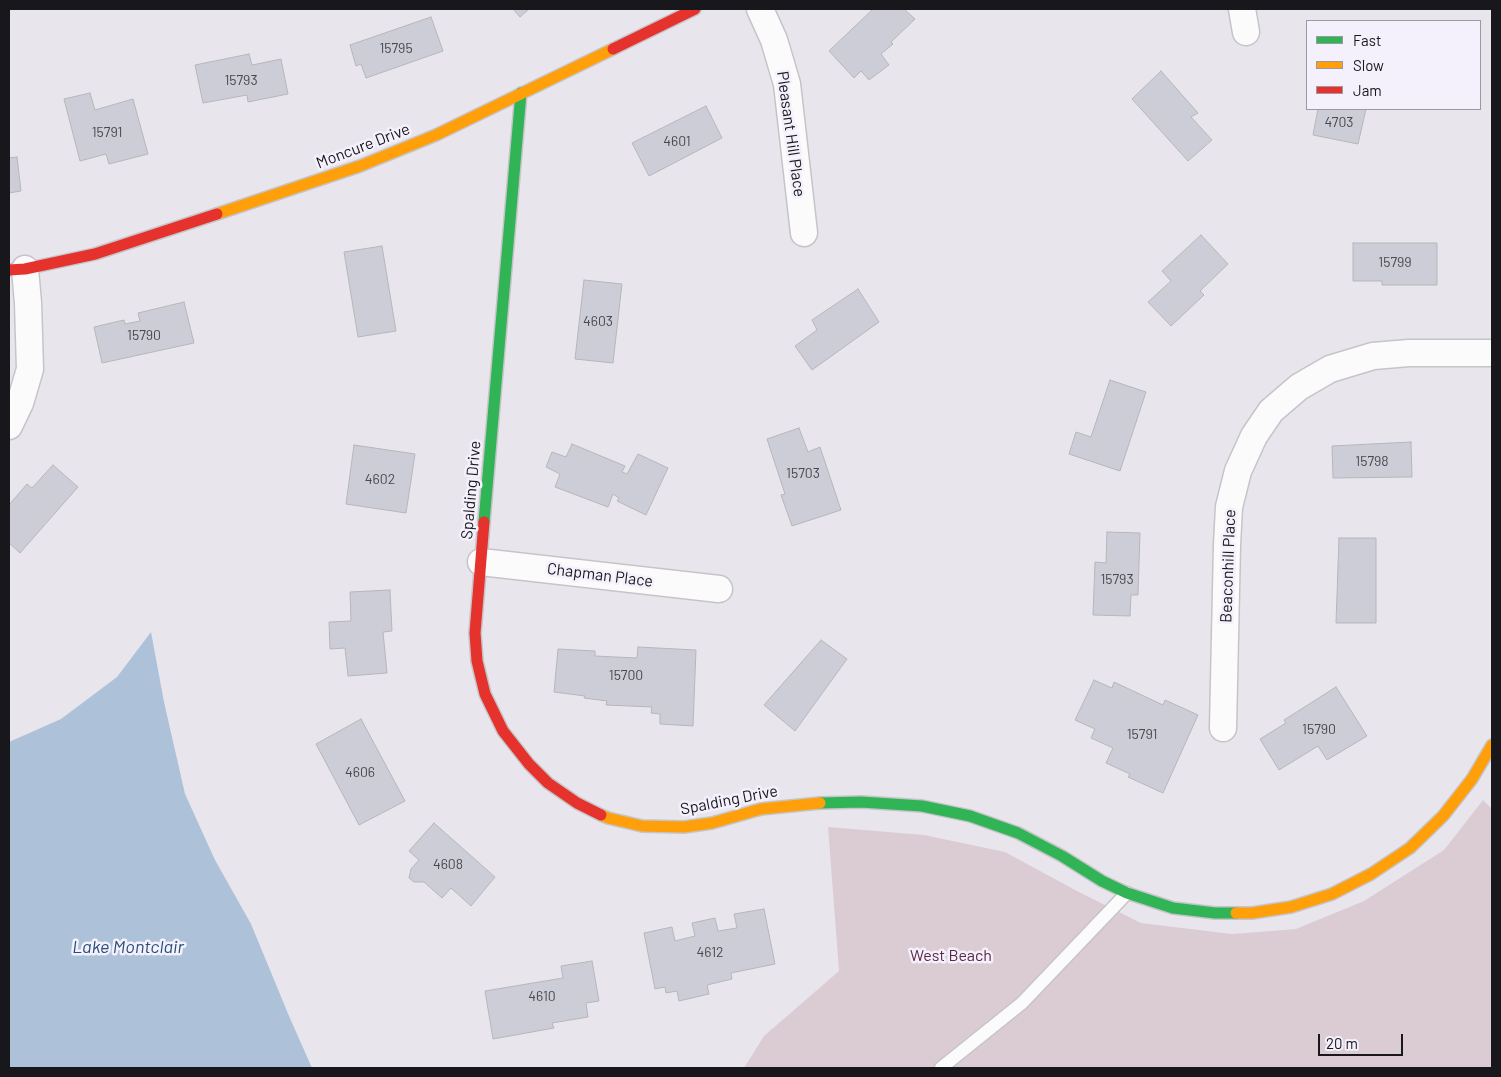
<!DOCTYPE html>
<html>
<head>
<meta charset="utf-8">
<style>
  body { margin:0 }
  #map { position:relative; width:1501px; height:1077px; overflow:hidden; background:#e8e6ec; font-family:Barlow,sans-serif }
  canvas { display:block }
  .frame { position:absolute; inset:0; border:10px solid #18171b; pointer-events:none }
  .legend { position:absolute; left:1306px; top:20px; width:175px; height:90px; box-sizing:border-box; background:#f4f0fc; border:1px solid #9c99a2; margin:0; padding:6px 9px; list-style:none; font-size:15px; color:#18171b }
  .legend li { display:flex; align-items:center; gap:10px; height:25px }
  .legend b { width:25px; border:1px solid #9c99a2 }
  .scale { position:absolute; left:1318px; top:1034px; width:85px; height:22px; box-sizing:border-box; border:2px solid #18171b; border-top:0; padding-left:6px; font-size:15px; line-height:18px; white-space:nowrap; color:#18171b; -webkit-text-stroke:4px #f4f0fc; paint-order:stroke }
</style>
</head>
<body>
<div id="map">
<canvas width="1501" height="1077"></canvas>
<div class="frame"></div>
<ul class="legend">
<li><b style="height:6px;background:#30b455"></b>Fast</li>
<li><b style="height:6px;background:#ff9f0a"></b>Slow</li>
<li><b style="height:6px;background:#e5322d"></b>Jam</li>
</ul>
<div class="scale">20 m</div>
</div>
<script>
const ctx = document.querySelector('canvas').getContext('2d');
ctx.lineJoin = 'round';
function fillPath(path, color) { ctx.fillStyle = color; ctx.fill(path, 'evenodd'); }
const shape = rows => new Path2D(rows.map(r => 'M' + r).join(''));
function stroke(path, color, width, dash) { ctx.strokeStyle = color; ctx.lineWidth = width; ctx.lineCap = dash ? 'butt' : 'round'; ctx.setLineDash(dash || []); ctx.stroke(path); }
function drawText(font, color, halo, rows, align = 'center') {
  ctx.font = font + ' Barlow,sans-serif'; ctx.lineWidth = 5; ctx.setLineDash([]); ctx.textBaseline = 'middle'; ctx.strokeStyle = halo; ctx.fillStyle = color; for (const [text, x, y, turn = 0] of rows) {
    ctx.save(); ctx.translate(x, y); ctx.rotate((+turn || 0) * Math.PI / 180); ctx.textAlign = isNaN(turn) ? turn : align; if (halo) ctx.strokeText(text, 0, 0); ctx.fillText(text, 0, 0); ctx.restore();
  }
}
fillPath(shape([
  [1483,800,1492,809,1492,1068,744,1068,764,1036,839,971,828,827,924,835,1005,852,1077,891,1141,923,1232,934,1296,929,1364,901,1444,850]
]), '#dbccd4');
fillPath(shape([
  [151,632,164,702,185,794,215,860,251,924,289,1016,312,1068,9,1068,9,742,61,719,117,677]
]), '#adc1d8');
const building = shape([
  [513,9,529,9,520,17,513,9],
  [873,9,904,9,915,19,891,42,893,44,881,54,889,65,869,80,861,71,854,78,829,51,873,9],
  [431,17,443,51,366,78,361,64,356,66,350,45,431,17],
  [249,54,252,65,281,59,288,94,248,102,247,95,203,103,195,65,249,54],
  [1161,71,1198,113,1191,117,1212,140,1188,161,1132,99,1161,71],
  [90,93,95,110,133,99,148,154,109,164,106,154,80,161,64,99,90,93],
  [706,106,722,138,649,176,632,143,706,106],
  [1318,109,1366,109,1358,144,1313,135,1318,109],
  [17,157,21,191,9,193,9,158,17,157],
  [1201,235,1228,264,1200,291,1204,295,1171,326,1148,302,1171,281,1162,271,1201,235],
  [1353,243,1437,243,1437,285,1382,285,1382,281,1353,281,1353,243],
  [382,246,396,331,358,337,344,252,382,246],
  [584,280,622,284,613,363,575,359,584,280],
  [858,289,879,322,812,370,795,346,817,330,812,320,858,289],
  [184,302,194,343,102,363,94,327,124,320,125,324,140,321,138,313,184,302],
  [1110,380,1146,392,1120,471,1069,454,1076,432,1091,437,1110,380],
  [799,428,808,452,820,447,841,510,792,526,781,495,785,494,767,439,799,428],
  [1411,442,1412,477,1333,478,1332,446,1411,442],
  [572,444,625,466,622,472,627,474,638,454,668,468,646,515,617,501,619,498,613,494,608,507,555,487,560,474,546,467,552,452,566,457,572,444],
  [354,445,415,454,406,513,346,504,354,445],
  [53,465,78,487,20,553,9,543,9,505,27,484,32,488,53,465],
  [1107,532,1140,533,1138,595,1131,595,1130,616,1093,615,1095,562,1106,563,1107,532],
  [1339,538,1376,538,1376,623,1336,623,1339,538],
  [390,590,392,631,383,632,387,673,348,676,345,648,330,649,329,622,351,621,350,592,390,590],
  [821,640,847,659,795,731,764,705,821,640],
  [638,647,696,650,693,726,660,724,660,714,651,713,652,707,606,705,607,701,584,698,585,696,554,692,558,649,595,651,595,656,637,658,638,647],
  [1094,680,1112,688,1114,682,1163,705,1165,700,1198,715,1163,793,1128,777,1130,774,1106,763,1113,748,1091,738,1095,729,1075,720,1094,680],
  [1336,687,1367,736,1327,760,1318,746,1279,770,1260,739,1286,723,1284,720,1336,687],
  [361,719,405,801,359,825,316,744,361,719],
  [434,823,495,877,471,906,451,888,442,898,424,882,414,882,409,878,411,869,419,860,409,851,434,823],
  [764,909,775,964,731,973,732,979,707,985,709,994,679,1001,677,991,666,993,665,987,655,989,644,933,672,927,675,941,695,936,692,923,715,918,718,931,737,928,734,914,764,909],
  [592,961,599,1001,586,1003,588,1017,552,1023,554,1028,493,1039,485,991,563,978,561,966,592,961]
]);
fillPath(building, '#cccdd7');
stroke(building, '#b6b6ba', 1);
const lane = shape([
  [941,1068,1022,1003,1127,893]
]);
const street = shape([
  [760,9,774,40,787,84,804,233],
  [1242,9,1246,32],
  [9,426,20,403,30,369,28,303,25,269],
  [481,562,719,589],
  [1223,728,1227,545,1229,507,1238,471,1254,436,1271,411,1299,387,1330,369,1373,356,1409,353,1492,353]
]);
const fast = shape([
  [484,522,521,93],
  [820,803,861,802,922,806,970,816,1018,833,1062,856,1102,881,1127,893,1173,908,1215,913,1236,913]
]);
const slow = shape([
  [217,214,360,166,436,135,613,49],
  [601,815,608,818,642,826,684,827,712,823,761,809,820,803],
  [1236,913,1252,913,1291,907,1332,894,1371,874,1410,848,1443,816,1472,779,1492,745]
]);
const jam = shape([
  [613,49,695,9],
  [9,270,25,269,95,254,217,214],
  [484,522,475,633,477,661,485,694,503,731,529,764,548,783,577,803,601,815]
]);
stroke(lane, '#c6c4c9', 15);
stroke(street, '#c6c4c9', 29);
stroke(fast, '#c6c4c9', 14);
stroke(slow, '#c6c4c9', 14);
stroke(jam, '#c6c4c9', 14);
stroke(lane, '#fcfbfc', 12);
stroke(street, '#fcfbfc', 26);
stroke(fast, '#30b455', 11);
stroke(slow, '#ff9f0a', 11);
stroke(jam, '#e5322d', 11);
drawText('14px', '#48484d', null, [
  ["15795",396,48],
  ["15793",241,80],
  ["4703",1339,122],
  ["15791",107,132],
  ["4601",677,141],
  ["15799",1395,262],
  ["4603",598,321],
  ["15790",144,335],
  ["15798",1372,461],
  ["15703",803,473],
  ["4602",380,479],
  ["15793",1117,579],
  ["15700",626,675],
  ["15790",1319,729],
  ["15791",1142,734],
  ["4606",360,772],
  ["4608",448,864],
  ["4612",710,952],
  ["4610",542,996]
]);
drawText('16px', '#18171b', '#f4f0fc', [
  ["Pleasant Hill Place",791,134,82],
  ["Moncure Drive",363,146,-21],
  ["Spalding Drive",471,490,-85],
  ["Beaconhill Place",1228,566,-88],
  ["Chapman Place",600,575,7],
  ["Spalding Drive",729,800,-11]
]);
drawText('16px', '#5c2743', '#f4f0fc', [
  ["West Beach",951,956]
]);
drawText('italic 18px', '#26507a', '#f4f0fc', [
  ["Lake Montclair",128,947]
]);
</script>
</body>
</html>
